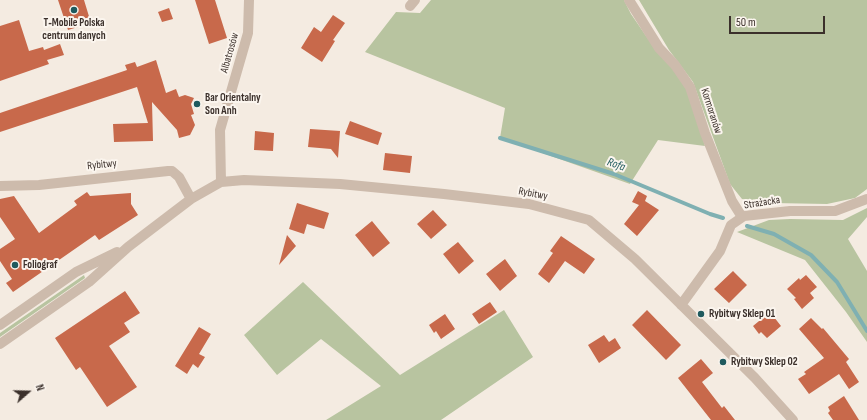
<!DOCTYPE html>
<html>
<head>
<meta charset="utf-8">
<style>
  body { margin:0 }
  #map { position:relative; width:867px; height:420px; overflow:hidden; background:#f4ebe1; font-family:"Sofia Sans Condensed",sans-serif }
  canvas { display:block }
  .north { position:absolute; left:8px; top:372px; width:40px; height:40px; -webkit-text-stroke:3px #fbf5ee; paint-order:stroke; rotate:70deg; font-size:11px; font-weight:700; line-height:16px; text-align:center; color:#3b302b }
  .north::after { content:''; display:block; margin:auto; width:14px; height:18px; background:#3b302b; clip-path:polygon(50% 0,100% 100%,50% 72%,0 100%) }
  .scale { position:absolute; left:729px; top:16px; width:96px; height:18px; box-sizing:border-box; border:2px solid #3b302b; border-top:0; padding-left:5px; font-size:12px; line-height:14px; white-space:nowrap; color:#3b302b; -webkit-text-stroke:3px #fbf5ee; paint-order:stroke }
</style>
</head>
<body>
<div id="map">
<canvas width="867" height="420"></canvas>
<div class="north">N</div>
<div class="scale">50 m</div>
</div>
<script>
const ctx = document.querySelector('canvas').getContext('2d');
ctx.lineJoin = 'round';
function fillPath(path, color) { ctx.fillStyle = color; ctx.fill(path, 'evenodd'); }
const shape = rows => new Path2D(rows.map(r => 'M' + r).join(''));
function stroke(path, color, width, dash) { ctx.strokeStyle = color; ctx.lineWidth = width; ctx.lineCap = dash ? 'butt' : 'round'; ctx.setLineDash(dash || []); ctx.stroke(path); }
function drawText(font, color, halo, rows, align = 'center') {
  ctx.font = font + ' "Sofia Sans Condensed",sans-serif'; ctx.lineWidth = 4; ctx.setLineDash([]); ctx.textBaseline = 'middle'; ctx.strokeStyle = halo; ctx.fillStyle = color; for (const [text, x, y, turn = 0] of rows) {
    ctx.save(); ctx.translate(x, y); ctx.rotate((+turn || 0) * Math.PI / 180); ctx.textAlign = isNaN(turn) ? turn : align; if (halo) ctx.strokeText(text, 0, 0); ctx.fillText(text, 0, 0); ctx.restore();
  }
}
fillPath(shape([
  [431,0,624,0,631,14,655,49,671,65,688,90,705,146,658,140,630,184,500,138,505,108,365,52,396,12,420,13],
  [639,0,867,0,867,189,855,198,827,204,773,203,742,199,730,184,693,82,669,50],
  [867,208,867,217,848,239,867,271,867,342,846,312,805,260,737,232,769,220,790,219,843,220],
  [84,275,85,278,0,337,0,333],
  [303,282,400,375,504,310,533,357,441,420,326,420,381,386,321,339,277,375,244,335]
]), '#b8c4a0');
stroke(shape([
  [500,138,614,174,710,214,723,218],
  [747,226,774,234,811,255,837,282,867,331]
]), '#7fb0b2', 4);
fillPath(shape([
  [58,0,84,0,91,23,68,30],
  [195,0,215,0,227,38,209,44],
  [169,8,173,19,162,22,158,12],
  [333,15,345,23,333,40,335,41,322,62,301,48,314,27,321,32],
  [19,20,29,51,43,47,44,50,60,44,64,55,47,60,49,64,0,81,0,26],
  [156,60,166,93,176,89,179,97,185,95,194,98,191,104,194,114,191,115,195,125,190,135,179,138,177,130,152,102,153,141,114,142,113,124,148,123,137,87,0,132,0,113,127,70,125,65,135,62,137,67],
  [350,121,382,133,378,145,345,134],
  [310,129,340,131,338,158,331,149,308,147],
  [255,131,274,133,273,151,254,150],
  [385,153,412,156,410,173,383,170],
  [638,191,647,196,645,201,659,210,637,236,624,224,639,205,632,202],
  [87,192,90,196,131,193,131,204,138,215,99,240,95,235,13,292,6,283,12,279,0,261,0,249,15,239,0,217,0,199,14,196,39,233,77,205,74,201],
  [297,203,329,213,324,229,307,224,304,234,289,229],
  [433,210,447,225,431,239,417,224],
  [372,221,390,243,373,257,355,235],
  [287,235,296,246,279,265],
  [561,236,595,259,584,274,565,261,549,283,538,274,553,253,550,251],
  [458,242,474,261,459,274,443,254],
  [505,259,517,276,500,291,486,274],
  [733,271,747,285,729,303,714,289],
  [806,275,817,287,810,293,814,298,802,309,794,299,796,298,787,289,799,278,800,280],
  [125,291,140,313,124,323,130,332,109,346,137,387,107,407,80,367,76,370,55,338],
  [490,302,497,312,479,324,472,314],
  [647,310,681,345,666,360,632,325],
  [770,312,781,326,767,338,761,332,759,334,753,326],
  [445,314,455,329,441,339,436,331,434,333,429,325],
  [811,318,822,329,823,328,849,359,846,362,859,382,849,389,839,374,809,394,798,379,806,374,804,372,824,358,799,329],
  [199,327,211,334,199,354,205,357,198,368,193,364,187,374,175,366],
  [604,335,609,342,615,338,621,348,599,363,588,345],
  [701,359,713,373,702,382,722,408,724,406,735,420,711,420,678,378],
  [844,396,859,420,833,420,828,413,830,411,828,407]
]), '#c8694b');
stroke(shape([
  [629,0,659,48,675,65,690,87,705,133,732,201,742,217],
  [410,6,415,0],
  [221,182,220,130,248,33,249,0],
  [0,186,39,185,168,171,172,171,179,177,191,199],
  [681,305,720,251,731,225,744,216,790,211,835,211,867,199],
  [0,325,76,272,117,252],
  [0,344,89,282,128,247,191,199,221,182,244,180,340,184,444,194,529,204,589,220,635,259,755,378,793,420]
]), '#cdbbac', 10);
for (const [x, y, r, color] of [
  [74,10,4,"#1f5a5e"],
  [197,104,4,"#1f5a5e"],
  [15,265,4,"#1f5a5e"],
  [701,314,4,"#1f5a5e"],
  [723,362,4,"#1f5a5e"]
]) { const dot = new Path2D(); dot.arc(x, y, r, 0, 2 * Math.PI); ctx.fillStyle = color; ctx.fill(dot); stroke(dot, '#fbf5ee', 1.5); }
drawText('bold 11px', '#3b302b', '#fbf5ee', [
  ["T‑Mobile Polska",74,23,"center"],
  ["centrum danych",74,36,"center"],
  ["Bar Orientalny",205,98],
  ["Son Anh",205,111],
  ["Foliograf",23,265],
  ["Rybitwy Sklep 01",709,314],
  ["Rybitwy Sklep 02",731,362]
], 'left');
drawText('11px', '#3b302b', '#fbf5ee', [
  ["Albatrosów",230,53,-74],
  ["Kormoranów",711,111,72],
  ["Rybitwy",102,165,-6],
  ["Rybitwy",533,194,11],
  ["Strażacka",762,203,-9]
]);
drawText('italic 12px', '#1f5a5e', '#fbf5ee', [
  ["Rofa",616,165,20]
]);
</script>
</body>
</html>
